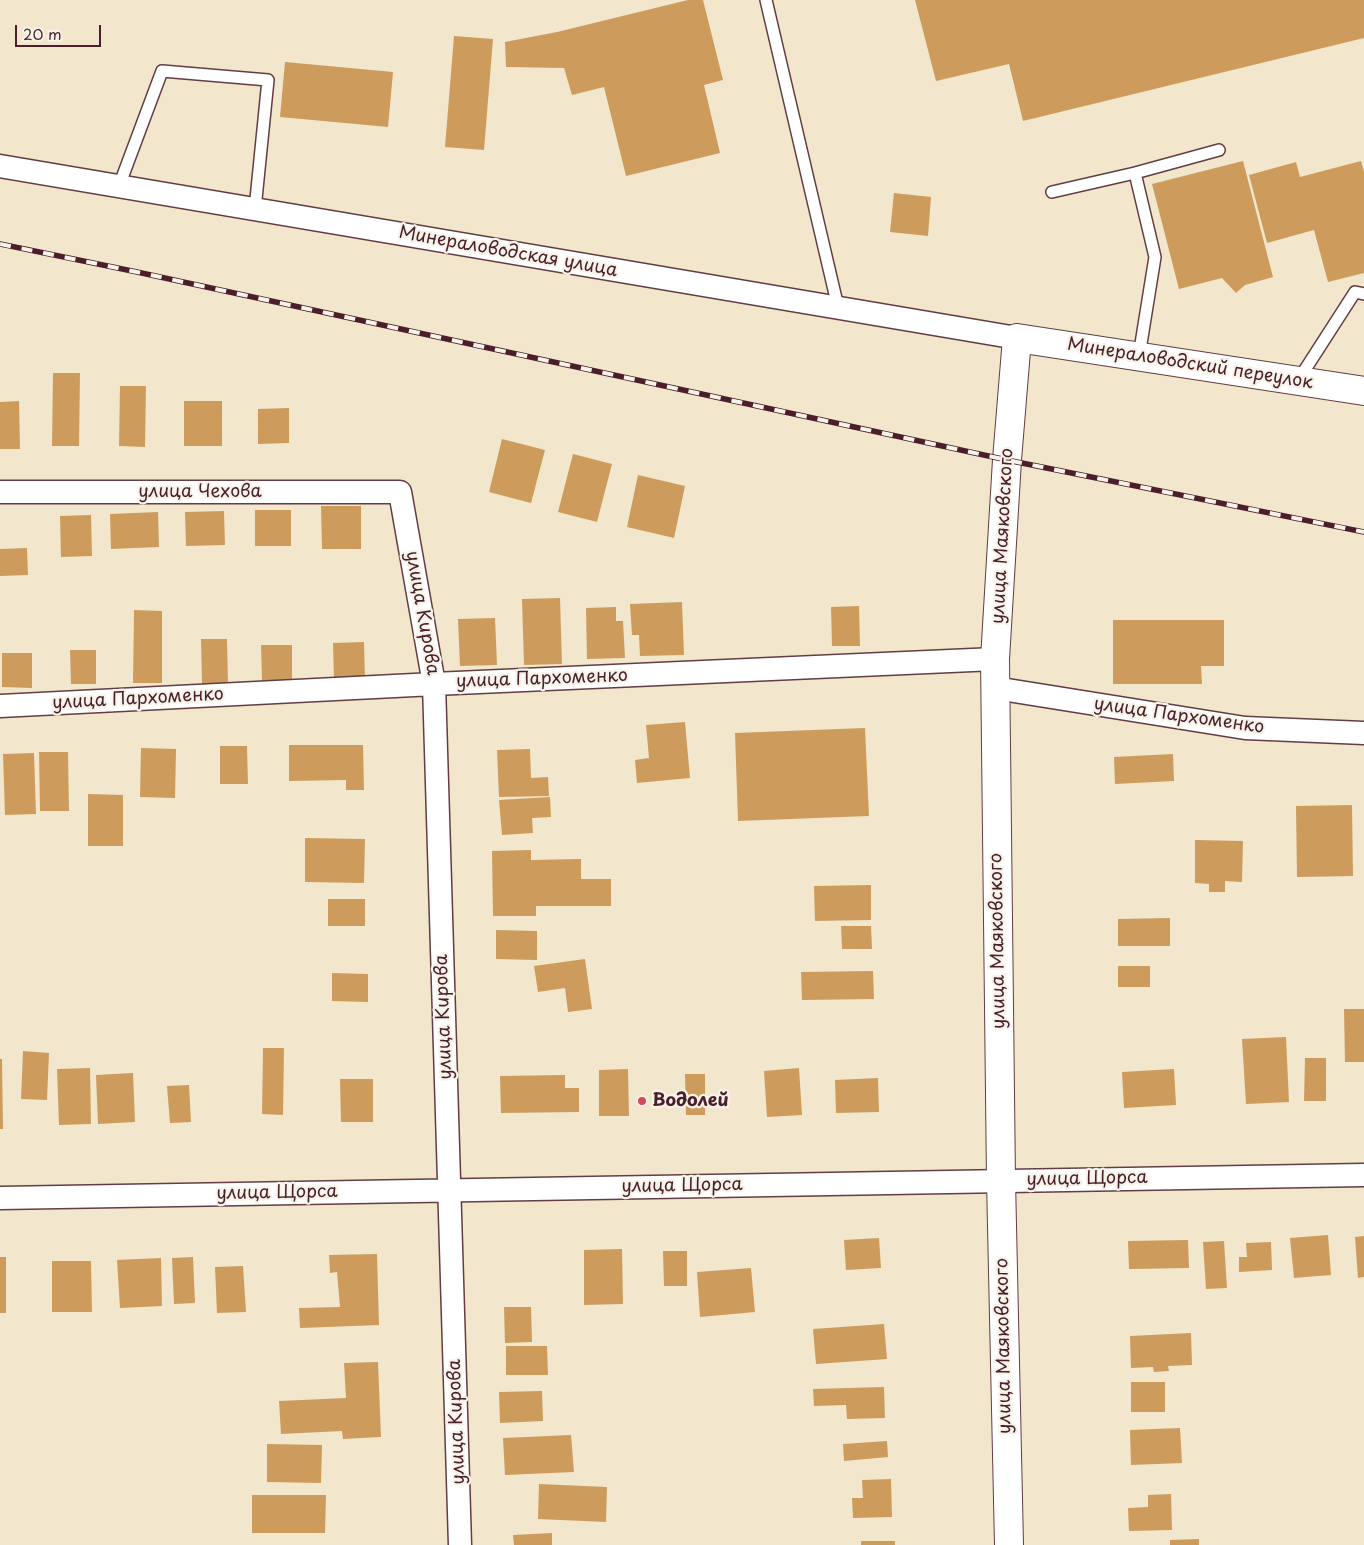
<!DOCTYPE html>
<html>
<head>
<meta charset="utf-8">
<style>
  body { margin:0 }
  #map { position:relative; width:1364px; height:1545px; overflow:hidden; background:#f2e6cd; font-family:"Playpen Sans",sans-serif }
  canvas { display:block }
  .scale { position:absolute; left:15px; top:25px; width:86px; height:22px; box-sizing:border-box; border:2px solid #4a1f2b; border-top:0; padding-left:6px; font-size:15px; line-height:18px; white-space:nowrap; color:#4a1f2b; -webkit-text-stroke:4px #f7f3e8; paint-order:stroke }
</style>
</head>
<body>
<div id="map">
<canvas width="1364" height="1545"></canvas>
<div class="scale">20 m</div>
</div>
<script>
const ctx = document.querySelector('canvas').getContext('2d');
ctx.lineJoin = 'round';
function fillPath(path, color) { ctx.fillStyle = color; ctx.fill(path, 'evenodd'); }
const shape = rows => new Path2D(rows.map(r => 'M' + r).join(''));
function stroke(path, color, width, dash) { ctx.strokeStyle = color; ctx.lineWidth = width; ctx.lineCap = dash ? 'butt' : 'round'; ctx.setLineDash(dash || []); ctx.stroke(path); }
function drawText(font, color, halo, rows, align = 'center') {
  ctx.font = font + ' "Playpen Sans",sans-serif'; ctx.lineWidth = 4.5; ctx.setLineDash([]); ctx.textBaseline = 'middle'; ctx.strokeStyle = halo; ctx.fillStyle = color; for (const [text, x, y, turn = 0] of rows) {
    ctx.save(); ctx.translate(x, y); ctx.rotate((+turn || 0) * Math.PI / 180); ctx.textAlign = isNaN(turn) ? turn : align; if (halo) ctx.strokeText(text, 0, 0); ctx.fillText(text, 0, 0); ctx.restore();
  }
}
fillPath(shape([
  [688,0,703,0,723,80,704,85,720,153,626,176,604,87,572,95,564,68,506,67,505,42,557,32],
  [915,0,1364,0,1364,38,1023,121,1009,64,936,81],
  [454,36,493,39,484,150,445,147],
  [285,62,393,72,388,127,280,117],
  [1243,161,1273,277,1245,285,1236,293,1222,278,1179,289,1152,184],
  [1361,161,1364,172,1364,273,1328,282,1314,230,1267,243,1249,175,1296,162,1300,177],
  [894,193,931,197,928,236,890,232],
  [53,373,80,373,79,446,52,446],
  [120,386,146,386,145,447,119,446],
  [19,401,20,449,0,449,0,402],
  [184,401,222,401,222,446,184,446],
  [289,408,289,443,258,444,258,409],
  [502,439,545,450,531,503,489,492],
  [573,454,612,464,597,522,558,512],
  [638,475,685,486,674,538,627,527],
  [321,506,361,506,361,549,322,549],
  [255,510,291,510,291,546,255,546],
  [224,511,225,545,186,546,185,512],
  [158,512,159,547,111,549,110,514],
  [91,515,92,556,61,557,60,516],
  [27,548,28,575,0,576,0,549],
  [560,598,562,664,524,665,522,599],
  [682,602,684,655,640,656,639,635,632,635,630,604],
  [859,606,860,646,832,646,831,607],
  [616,607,616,621,623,621,625,658,587,659,586,608],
  [134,610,162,611,162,683,133,683],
  [495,618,497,665,460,666,458,619],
  [1113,620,1224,620,1224,666,1201,666,1202,684,1113,684],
  [201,639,227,639,228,684,202,684],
  [364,642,365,679,334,680,333,643],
  [261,645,292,645,292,681,262,681],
  [70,650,96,650,96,684,71,684],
  [2,653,32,653,32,688,2,687],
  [685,722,690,778,637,783,635,760,649,758,646,725],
  [865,728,869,816,738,821,735,733],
  [289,745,363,745,364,790,346,790,346,780,289,781],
  [220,746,247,746,248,784,220,784],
  [141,748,176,749,175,798,140,797],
  [530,749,531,778,548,777,549,796,499,797,497,750],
  [39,752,68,752,69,811,40,811],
  [34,753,36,814,5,815,3,754],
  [1173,754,1174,781,1115,784,1114,757],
  [88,794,123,795,123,846,88,846],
  [550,797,551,817,532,818,533,833,502,835,499,800],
  [1352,805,1353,876,1297,877,1296,806],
  [305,838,365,839,364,883,305,882],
  [1195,840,1243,841,1242,882,1225,881,1225,892,1209,892,1209,884,1195,883],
  [531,850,531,860,581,859,581,879,611,879,611,906,536,906,536,916,493,916,492,851],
  [871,885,871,920,815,921,814,886],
  [328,899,365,899,365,926,328,926],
  [1170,918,1170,946,1118,946,1118,919],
  [841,926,871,926,872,949,842,949],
  [496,930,537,931,537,960,496,959],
  [585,959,592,1009,568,1012,565,988,538,992,534,966],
  [1118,966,1150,966,1150,987,1118,987],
  [873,971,874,999,802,1000,801,972],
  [332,973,368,974,368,1002,332,1001],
  [1344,1009,1364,1009,1364,1062,1345,1062],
  [1286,1037,1289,1102,1246,1104,1242,1039],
  [263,1048,284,1048,283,1115,262,1114],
  [23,1051,49,1053,47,1100,21,1099],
  [1305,1058,1326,1058,1326,1101,1304,1101],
  [0,1059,2,1059,3,1129,0,1129],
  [90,1068,91,1124,59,1125,57,1069],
  [799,1068,802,1115,767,1117,764,1071],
  [628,1069,629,1116,599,1116,599,1070],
  [1174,1069,1176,1105,1124,1108,1122,1072],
  [133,1073,135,1122,98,1124,96,1075],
  [685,1074,705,1074,705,1115,686,1115],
  [565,1075,565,1088,579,1088,579,1112,501,1113,500,1076],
  [878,1078,879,1112,836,1113,835,1080],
  [340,1079,373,1079,373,1122,341,1122],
  [189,1085,191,1122,170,1123,167,1086],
  [1328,1235,1331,1275,1294,1278,1290,1238],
  [1364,1236,1364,1277,1358,1278,1355,1237],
  [879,1238,881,1268,846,1270,844,1240],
  [1188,1240,1189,1268,1129,1269,1128,1241],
  [1224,1241,1227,1288,1206,1289,1203,1242],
  [1271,1242,1272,1270,1239,1272,1239,1257,1247,1257,1246,1243],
  [622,1249,623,1304,584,1305,584,1250],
  [663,1251,687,1251,687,1286,664,1286],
  [377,1254,379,1325,300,1328,299,1308,340,1307,337,1272,330,1273,329,1255],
  [0,1257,6,1257,6,1313,0,1313],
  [193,1257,195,1303,174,1304,172,1258],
  [161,1258,162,1306,120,1308,117,1260],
  [52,1261,91,1261,92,1312,52,1312],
  [243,1266,246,1312,217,1313,215,1267],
  [751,1268,755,1312,700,1317,697,1272],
  [504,1307,531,1307,532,1342,505,1343],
  [884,1324,887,1359,816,1364,813,1329],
  [1191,1333,1192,1365,1168,1366,1169,1371,1154,1372,1153,1367,1131,1368,1130,1336],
  [506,1346,547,1346,548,1375,506,1375],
  [378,1362,381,1437,343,1439,342,1431,281,1434,279,1401,346,1398,344,1363],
  [1131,1382,1165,1382,1165,1412,1131,1412],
  [884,1387,885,1418,847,1419,846,1405,814,1406,813,1389],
  [542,1391,543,1421,500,1423,499,1392],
  [1180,1428,1182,1463,1131,1465,1130,1430],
  [571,1435,574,1472,505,1475,503,1438],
  [887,1441,888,1457,844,1461,843,1444],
  [267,1444,322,1445,321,1483,267,1482],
  [891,1479,892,1517,853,1518,852,1498,863,1498,862,1480],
  [539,1484,607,1487,606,1522,538,1519],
  [1171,1494,1172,1530,1129,1531,1128,1508,1148,1507,1148,1495],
  [252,1495,326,1495,325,1533,252,1533],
  [552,1533,552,1545,514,1545,513,1535],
  [1199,1539,1199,1545,1170,1545,1170,1540],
  [861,1541,895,1541,895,1545,861,1545]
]), '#cd9c5d');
const lane = shape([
  [766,0,838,307],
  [119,186,162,71,268,80,255,209],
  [1052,192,1135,173],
  [1139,356,1155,257,1135,173,1219,150],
  [1299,379,1355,292,1364,294]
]);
const street = shape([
  [0,166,1017,338],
  [0,492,400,492,434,684,460,1545],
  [995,688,1245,728,1364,733],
  [0,706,434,684,995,659],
  [0,1198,1364,1175]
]);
const secondary = shape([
  [1009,1545,1001,1180,995,659,1007,460,1017,338,1364,391]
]);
stroke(lane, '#633d43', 14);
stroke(street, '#633d43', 25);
stroke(secondary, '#633d43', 30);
stroke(lane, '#fff', 11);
stroke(street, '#fff', 22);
stroke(secondary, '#fff', 28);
const rail = shape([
  [0,244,137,272,1007,460,1364,532]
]);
stroke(rail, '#4a1f2b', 5.5);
stroke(rail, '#f7f3e8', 4, [11]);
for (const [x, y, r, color] of [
  [642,1101,5,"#d1495b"]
]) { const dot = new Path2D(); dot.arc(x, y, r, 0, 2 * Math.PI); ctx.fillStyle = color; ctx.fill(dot); stroke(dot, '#f7f3e8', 2); }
drawText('18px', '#4a1f2b', '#f7f3e8', [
  ["Минераловодская улица",508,252,10],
  ["Минераловодский переулок",1190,364,9],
  ["улица Чехова",200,492],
  ["улица Маяковского",1003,536,-87],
  ["улица Кирова",422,613,80],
  ["улица Пархоменко",542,679,-2],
  ["улица Пархоменко",138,699,-3],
  ["улица Пархоменко",1179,716,8],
  ["улица Маяковского",998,941,-91],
  ["улица Кирова",444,1017,-92],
  ["улица Щорса",1087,1179,-1],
  ["улица Щорса",682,1186,-1],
  ["улица Щорса",277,1193,-1],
  ["улица Маяковского",1004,1346,-91],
  ["улица Кирова",457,1422,-92]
]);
drawText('bold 18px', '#4a1f2b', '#f7f3e8', [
  ["Водолей",652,1101]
], 'left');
</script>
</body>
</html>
